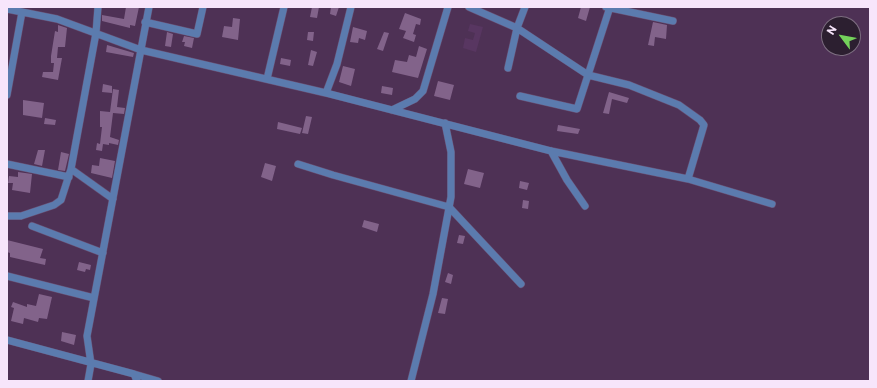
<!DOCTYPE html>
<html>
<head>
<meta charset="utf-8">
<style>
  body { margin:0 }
  #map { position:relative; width:877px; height:388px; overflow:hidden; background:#4e3155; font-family:Commissioner,sans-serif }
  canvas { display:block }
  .frame { position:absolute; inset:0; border:8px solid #f7e5fb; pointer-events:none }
  .north { position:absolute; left:821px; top:16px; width:40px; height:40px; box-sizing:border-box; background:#2c1f30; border:1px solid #7d6e81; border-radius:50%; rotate:302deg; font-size:11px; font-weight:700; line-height:16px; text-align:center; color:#f7e5fb }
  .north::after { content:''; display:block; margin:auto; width:14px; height:18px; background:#74d25b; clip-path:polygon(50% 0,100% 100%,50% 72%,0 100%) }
</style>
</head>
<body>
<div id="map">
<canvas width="877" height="388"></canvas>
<div class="frame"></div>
<div class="north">N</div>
</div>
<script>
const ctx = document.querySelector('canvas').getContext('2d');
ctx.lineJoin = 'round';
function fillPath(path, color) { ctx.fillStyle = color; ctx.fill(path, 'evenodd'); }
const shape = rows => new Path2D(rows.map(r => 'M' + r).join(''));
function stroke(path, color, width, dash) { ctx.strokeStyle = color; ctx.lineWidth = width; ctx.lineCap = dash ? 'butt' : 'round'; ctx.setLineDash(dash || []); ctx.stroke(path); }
fillPath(shape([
  [470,24,483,27,476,52,463,48,465,38,473,40,475,33,468,31]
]), '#583661');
fillPath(shape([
  [126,7,139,7,135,26,130,25,130,28,102,21,102,15,124,19],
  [312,7,319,7,317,18,310,17],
  [331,7,339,7,336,16,330,14],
  [581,7,590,7,586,21,578,18],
  [405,13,421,19,420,25,416,24,413,34,416,35,414,42,403,38,406,31,399,29],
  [233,18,240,19,238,40,222,37,224,26,232,27],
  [653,22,667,25,666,39,655,37,654,46,648,45],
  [58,25,67,28,65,47,58,47,57,58,62,58,58,80,42,77,43,72,53,72,54,63,51,63,51,56,55,31,58,32],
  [353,27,367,31,365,40,359,38,358,43,350,42],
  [167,32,173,34,171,47,165,46],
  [308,32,314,32,313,41,307,40],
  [384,32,389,33,383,51,377,49],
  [184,36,194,38,192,48,184,46,185,42,182,42],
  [107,45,134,53,133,57,106,52],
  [419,46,427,49,418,78,392,72,395,60,407,62,409,55,416,57],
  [311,50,317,52,313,66,308,65],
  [281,58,291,60,290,66,280,64],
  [343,66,355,69,351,86,339,82],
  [438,81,454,85,450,100,434,96],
  [103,84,112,86,112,93,102,92],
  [382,86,393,88,392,95,381,93],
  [113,89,119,90,117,107,125,108,124,114,113,113,110,137,119,140,118,145,109,143,109,145,103,144,102,151,96,150,97,143,100,144,102,127,100,127,100,111,110,112],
  [609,92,629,98,627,103,612,99,609,114,603,113],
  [23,100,44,103,42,118,23,115],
  [306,116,312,117,308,134,302,133],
  [45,118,56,120,55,125,44,124],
  [278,122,302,128,300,134,277,129],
  [558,125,580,129,578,134,557,131],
  [38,150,45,150,42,166,34,164],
  [61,152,69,154,65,171,58,170],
  [100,158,115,161,112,178,91,173,92,165,99,166],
  [265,163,276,166,272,181,261,177],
  [468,169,484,173,480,188,464,184],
  [18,172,32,174,30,193,12,190,13,183,8,183,9,176,18,177],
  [520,181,529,183,527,190,519,188],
  [523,200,529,201,528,209,522,208],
  [364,220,379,224,377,232,362,227],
  [459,235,465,236,463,244,457,243],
  [7,240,43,249,40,258,46,259,45,265,10,257,10,253,7,252],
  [79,262,91,265,90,270,86,269,85,272,77,270],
  [448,273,453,275,451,284,445,282],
  [39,294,52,297,47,319,39,318,38,322,24,318,23,324,11,321,14,308,11,307,13,302,27,307,27,304,36,306],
  [442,298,448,299,445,314,438,313],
  [62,332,76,335,74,345,61,341]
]), '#82638a');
const street = shape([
  [98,7,96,33,71,169,113,199],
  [469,7,517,28,588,75,629,85,679,105,700,120,704,125,688,179],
  [606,7,673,21],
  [7,9,57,19,141,50,326,93,551,151,688,179,772,204],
  [145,22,197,34,203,7],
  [508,68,517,28,525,7],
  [267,79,284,7],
  [326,93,337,64,351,7],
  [7,95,22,12],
  [520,96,577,109,610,7],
  [392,110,415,99,423,91,448,7],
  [551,151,567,180,585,206],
  [7,164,69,177],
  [298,164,333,175,449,207,521,284],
  [7,216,21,216,54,205,61,200,71,169],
  [32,226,103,253],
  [7,276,94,298],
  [7,340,134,374,137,381],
  [134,374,158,381],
  [88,381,91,364,87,336,149,7],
  [411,381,433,294,451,197,451,152,445,123]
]);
stroke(street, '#694e70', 8);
stroke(street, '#5b7bae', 7);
</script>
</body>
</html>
